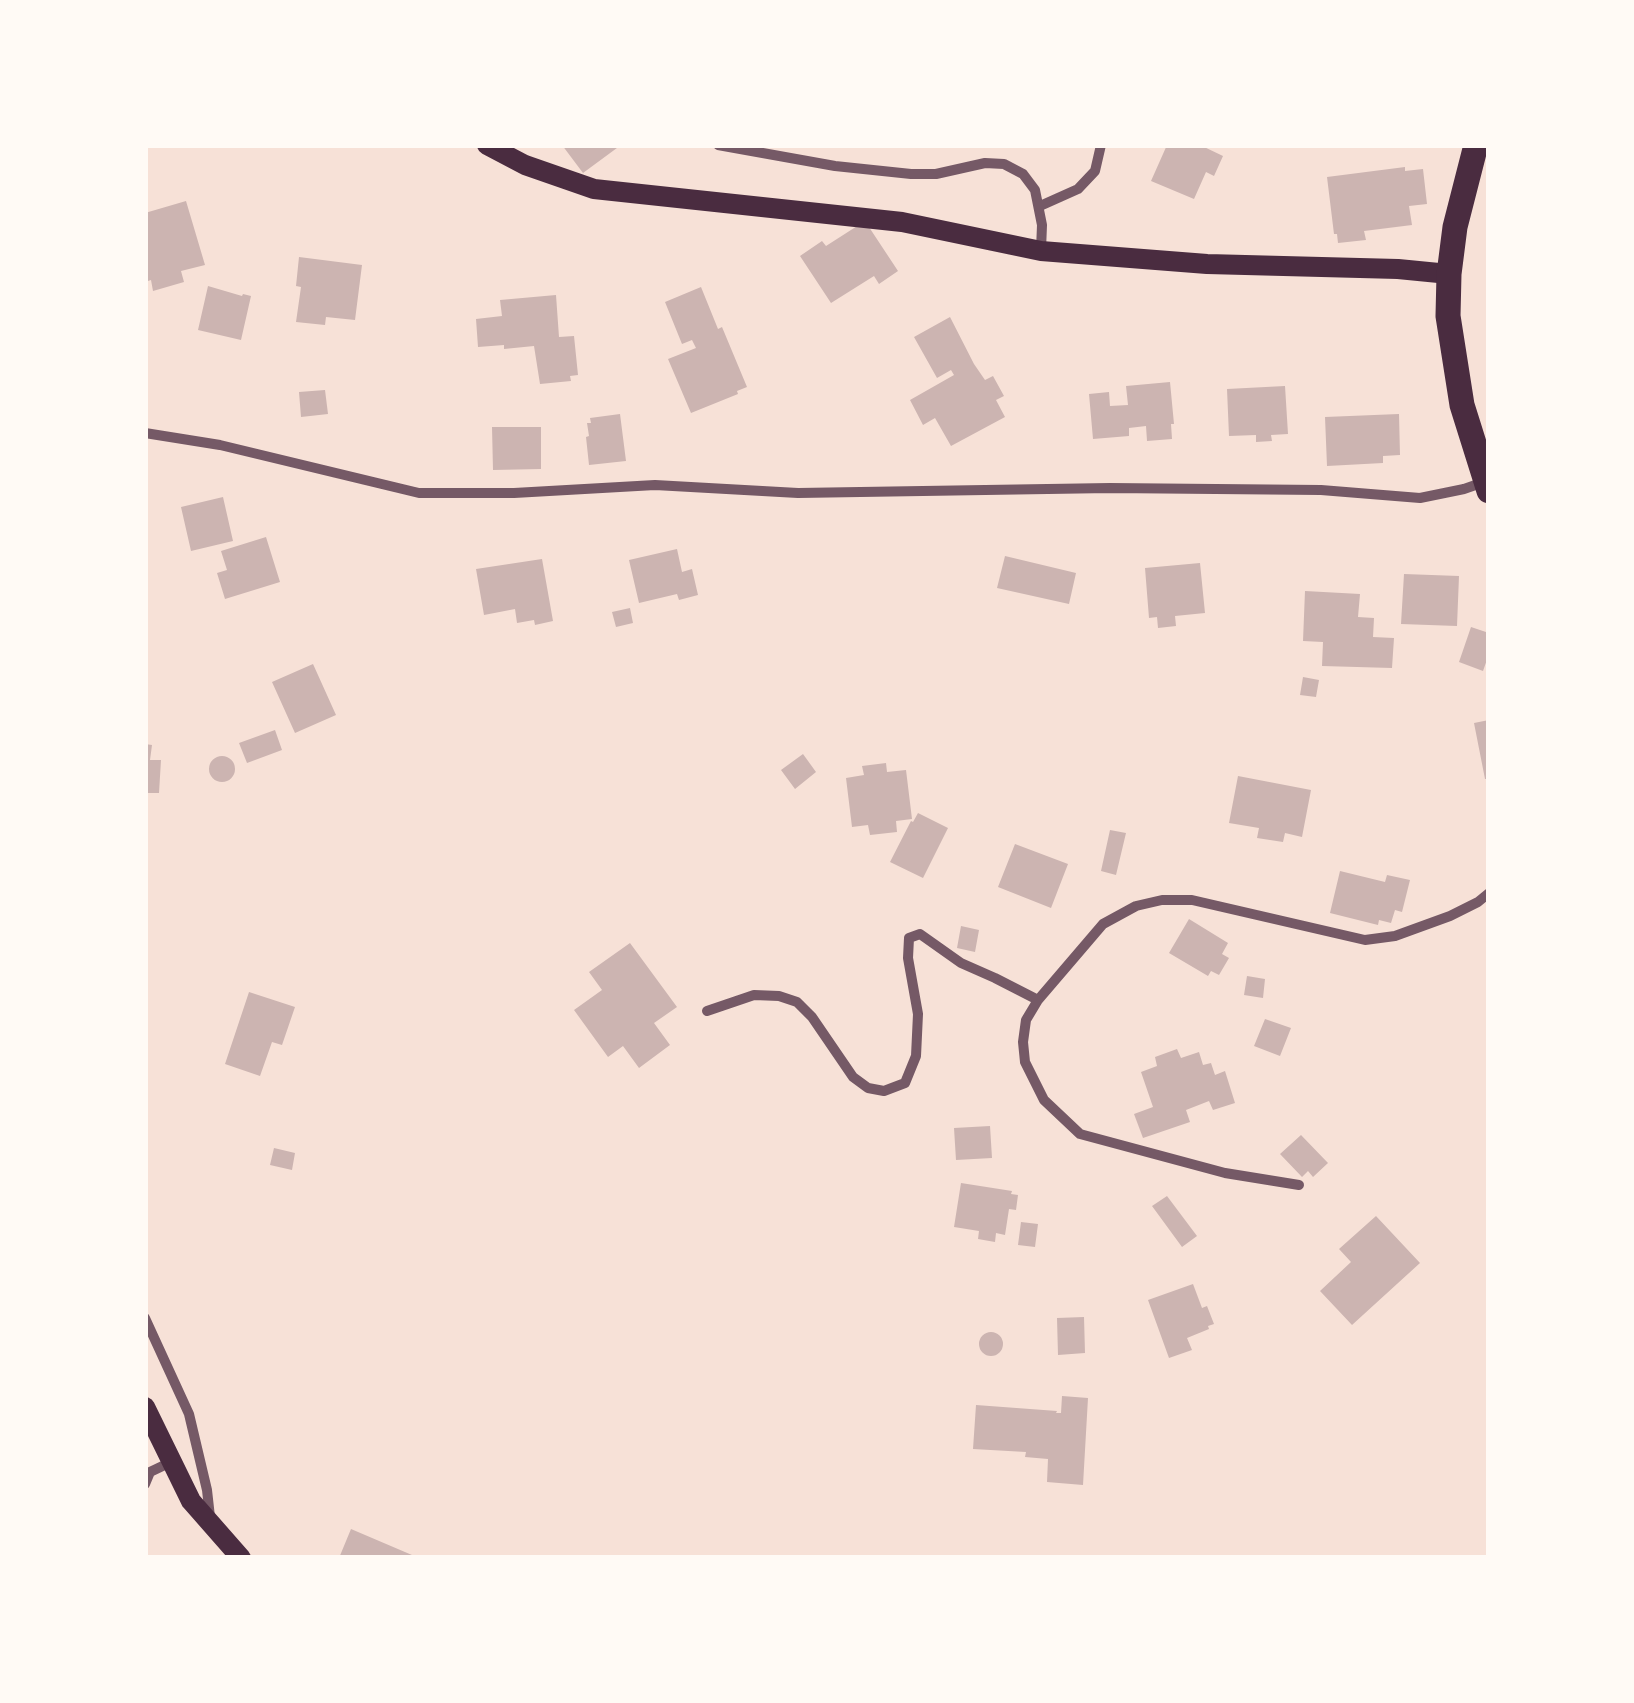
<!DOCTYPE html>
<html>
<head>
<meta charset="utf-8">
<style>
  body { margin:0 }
  #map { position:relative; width:1634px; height:1703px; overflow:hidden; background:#f7e1d7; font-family:Ubuntu,sans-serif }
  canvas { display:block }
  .frame { position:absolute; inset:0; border:148px solid #fffaf5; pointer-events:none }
</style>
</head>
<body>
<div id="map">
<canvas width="1634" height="1703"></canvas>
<div class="frame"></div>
</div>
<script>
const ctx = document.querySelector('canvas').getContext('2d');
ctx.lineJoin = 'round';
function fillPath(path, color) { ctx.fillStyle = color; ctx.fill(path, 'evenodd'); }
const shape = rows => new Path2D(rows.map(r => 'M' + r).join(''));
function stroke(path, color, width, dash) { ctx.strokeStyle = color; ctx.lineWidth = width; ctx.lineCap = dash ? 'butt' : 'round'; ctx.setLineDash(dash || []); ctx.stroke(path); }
fillPath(shape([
  [562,145,621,145,583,173],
  [1167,145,1200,145,1223,156,1214,176,1206,172,1194,199,1151,181],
  [1405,167,1405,171,1423,169,1427,204,1409,206,1412,225,1364,231,1366,240,1338,243,1337,234,1334,234,1327,177],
  [186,201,205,265,181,271,184,282,153,291,151,280,145,282,145,213],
  [865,221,898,271,879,284,874,276,831,303,800,256,822,241,826,246],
  [299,257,362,265,355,320,326,317,325,325,296,322,301,287,296,286],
  [208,286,242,296,243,294,251,296,241,340,198,330],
  [701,287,718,329,722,327,747,387,737,391,738,394,691,413,668,359,696,348,692,340,682,344,665,302],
  [556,295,559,337,574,336,578,375,570,376,571,381,540,384,534,346,504,349,504,345,478,347,476,319,502,316,500,300],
  [950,317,974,364,985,380,993,376,1004,396,996,400,1005,417,951,446,935,418,923,425,910,400,954,375,951,370,937,378,914,337],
  [1170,382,1174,424,1171,424,1172,439,1147,441,1146,426,1129,428,1129,436,1093,439,1089,394,1109,392,1110,406,1128,405,1126,386],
  [1285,386,1288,434,1271,435,1272,441,1256,442,1256,435,1229,436,1227,389],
  [325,390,328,414,301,417,299,392],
  [620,414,626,461,589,465,586,437,589,436,587,423,591,423,590,418],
  [1399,414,1400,455,1383,456,1383,463,1327,466,1325,417],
  [492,427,541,427,541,469,493,470],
  [223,497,233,541,191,551,181,507],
  [266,537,280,582,225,599,217,573,227,570,221,551],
  [677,549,682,572,692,569,698,595,679,600,677,594,639,603,629,560],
  [1005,556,1076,573,1069,604,997,588],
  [542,559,553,621,535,625,534,620,517,623,515,609,484,615,476,569],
  [1200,563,1205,613,1175,616,1176,626,1158,628,1157,617,1149,618,1145,568],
  [1404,574,1459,576,1457,626,1401,624],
  [1305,591,1360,594,1358,617,1374,618,1373,637,1394,638,1392,668,1322,666,1323,642,1303,641],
  [630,608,633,623,616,627,612,612],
  [1471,627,1489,633,1489,654,1483,671,1459,662],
  [313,664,336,715,295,733,272,682],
  [1303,677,1319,680,1316,697,1300,695],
  [1489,720,1489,779,1485,779,1474,723],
  [275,730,282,750,247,763,239,743],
  [145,744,152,745,150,760,161,760,159,793,145,793],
  [803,754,816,772,795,789,781,770],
  '209 769a13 13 0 1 1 26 0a13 13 0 1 1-26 0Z',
  [886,763,887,772,906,770,912,819,896,821,897,832,870,835,868,825,852,827,846,778,864,775,862,766],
  [1238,776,1311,790,1302,837,1285,833,1283,842,1257,838,1259,828,1229,823],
  [918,813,948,828,923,878,890,862,911,821,913,822],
  [1110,830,1126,833,1116,875,1101,871],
  [1015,844,1068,864,1051,908,998,887],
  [1340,871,1385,882,1387,875,1410,880,1402,912,1395,910,1391,923,1379,920,1378,925,1330,913],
  [1189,919,1228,943,1222,954,1229,958,1219,975,1211,971,1208,976,1169,953],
  [961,926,979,930,975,952,957,948],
  [630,943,677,1007,654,1023,670,1045,639,1068,623,1046,608,1057,574,1010,602,990,589,972],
  [1247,976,1265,979,1263,998,1244,995],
  [249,992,295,1007,282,1045,272,1042,260,1076,225,1064],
  [1265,1019,1291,1028,1280,1056,1254,1046],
  [1177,1049,1181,1058,1199,1052,1203,1065,1211,1063,1215,1075,1225,1071,1235,1103,1213,1110,1209,1101,1186,1110,1190,1122,1143,1138,1134,1114,1153,1107,1141,1072,1157,1066,1155,1057],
  [990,1126,992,1158,956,1160,954,1128],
  [1301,1135,1328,1163,1313,1177,1308,1171,1302,1177,1280,1154],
  [274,1148,295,1153,292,1170,270,1165],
  [961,1183,1012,1191,1011,1194,1018,1195,1016,1210,1009,1209,1005,1235,996,1233,995,1242,978,1239,979,1231,954,1227],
  [1167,1196,1197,1236,1182,1247,1152,1206],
  [1376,1216,1420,1263,1352,1325,1320,1291,1351,1262,1339,1249],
  [1021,1222,1038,1224,1035,1247,1018,1245],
  [1193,1284,1202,1308,1207,1306,1214,1324,1208,1326,1209,1329,1187,1338,1192,1350,1169,1358,1148,1300],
  [1084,1317,1085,1353,1058,1355,1057,1318],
  '979 1344a12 12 0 1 1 24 0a12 12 0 1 1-24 0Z',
  [1062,1396,1088,1398,1083,1485,1047,1482,1048,1459,1025,1457,1026,1452,973,1449,976,1405,1057,1411,1056,1413,1061,1413],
  [351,1529,419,1558,339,1558]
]), '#ccb4b1');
stroke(shape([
  [718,145,835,166,911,174,936,174,985,163,1004,164,1023,174,1035,190,1042,225,1041,250],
  [1040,206,1078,189,1095,171,1101,145],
  [145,433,220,445,419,493,514,493,655,485,798,493,1110,488,1321,490,1420,498,1464,489,1484,482],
  [707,1011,754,995,779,996,797,1002,812,1017,853,1077,868,1088,884,1091,905,1083,916,1056,918,1014,908,958,909,938,920,934,961,963,995,978,1038,1000],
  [1299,1185,1225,1173,1080,1134,1044,1100,1025,1062,1023,1042,1026,1020,1038,1000,1103,924,1136,906,1162,900,1192,900,1365,940,1395,936,1450,916,1478,902,1489,893],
  [145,1318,189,1414,207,1490,210,1517],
  [145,1484,150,1472,171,1462]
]), '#755966', 10);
stroke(shape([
  [487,145,525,165,594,189,902,222,1041,251,1207,264,1398,269,1449,274],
  [145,1407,191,1501,241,1558]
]), '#4a2c40', 20);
stroke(shape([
  [1476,145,1455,227,1449,274,1448,316,1462,405,1489,491]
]), '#4a2c40', 25);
</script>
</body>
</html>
